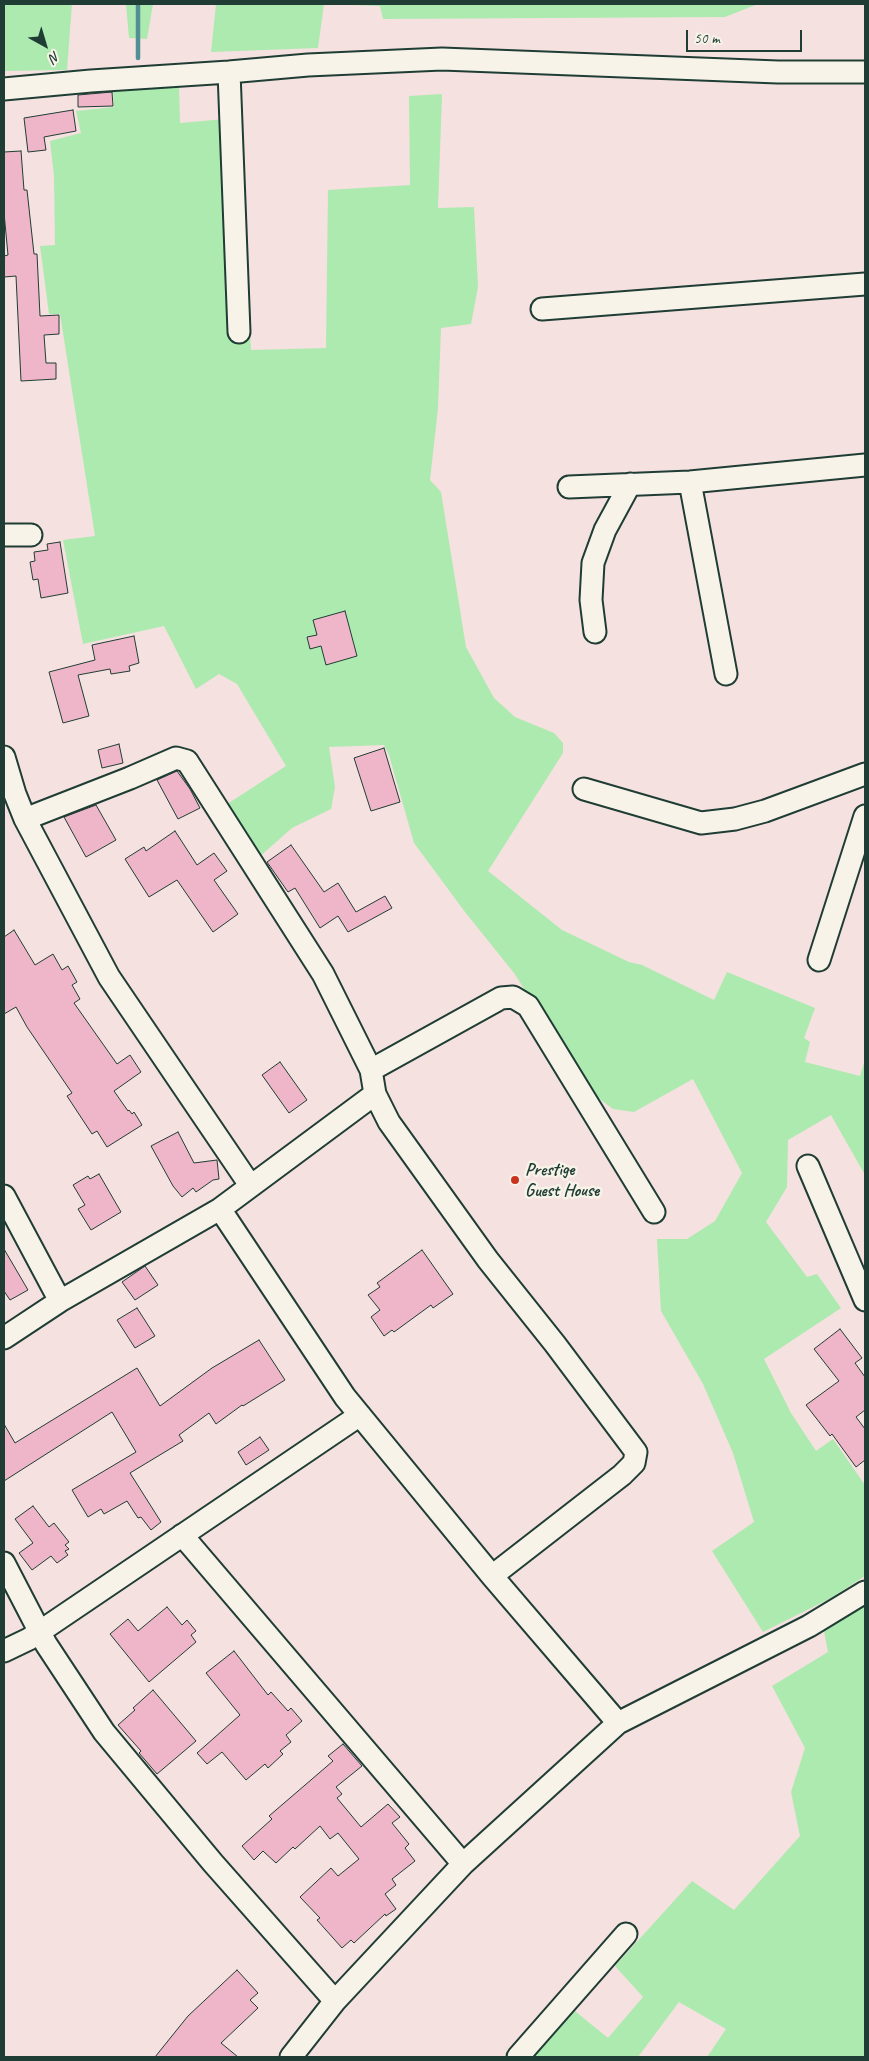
<!DOCTYPE html>
<html>
<head>
<meta charset="utf-8">
<style>
  body { margin:0 }
  #map { position:relative; width:869px; height:2061px; overflow:hidden; background:#f5e1df; font-family:Caveat,sans-serif }
  canvas { display:block }
  .frame { position:absolute; inset:0; border:5px solid #1f3d34; pointer-events:none }
  .north { position:absolute; left:20px; top:20px; width:50px; height:50px; -webkit-text-stroke:4px #f7f3e8; paint-order:stroke; rotate:141deg; font-size:14px; font-weight:700; line-height:20px; text-align:center; color:#1f3d34 }
  .north::after { content:''; display:block; margin:auto; width:18px; height:22px; background:#1f3d34; clip-path:polygon(50% 0,100% 100%,50% 72%,0 100%) }
  .scale { position:absolute; left:686px; top:30px; width:116px; height:22px; box-sizing:border-box; border:2px solid #1f3d34; border-top:0; padding-left:6px; font-size:15px; line-height:18px; white-space:nowrap; color:#1f3d34; -webkit-text-stroke:4px #f7f3e8; paint-order:stroke }
</style>
</head>
<body>
<div id="map">
<canvas width="869" height="2061"></canvas>
<div class="frame"></div>
<div class="north">N</div>
<div class="scale">50 m</div>
</div>
<script>
const ctx = document.querySelector('canvas').getContext('2d');
ctx.lineJoin = 'round';
function fillPath(path, color) { ctx.fillStyle = color; ctx.fill(path, 'evenodd'); }
const shape = rows => new Path2D(rows.map(r => 'M' + r).join(''));
function stroke(path, color, width, dash) { ctx.strokeStyle = color; ctx.lineWidth = width; ctx.lineCap = dash ? 'butt' : 'round'; ctx.setLineDash(dash || []); ctx.stroke(path); }
function drawText(font, color, halo, rows, align = 'center') {
  ctx.font = font + ' Caveat,sans-serif'; ctx.lineWidth = 5; ctx.setLineDash([]); ctx.textBaseline = 'middle'; ctx.strokeStyle = halo; ctx.fillStyle = color; for (const [text, x, y, turn = 0] of rows) {
    ctx.save(); ctx.translate(x, y); ctx.rotate((+turn || 0) * Math.PI / 180); ctx.textAlign = isNaN(turn) ? turn : align; if (halo) ctx.strokeText(text, 0, 0); ctx.fillText(text, 0, 0); ctx.restore();
  }
}
fillPath(shape([
  [4,4,72,4,67,70,4,71],
  [126,4,153,4,147,39,129,38],
  [216,4,758,4,725,17,383,19,380,6,324,4,318,48,211,52],
  [179,86,180,123,225,119,233,334,250,333,251,350,326,348,328,190,410,185,409,96,442,94,438,208,474,207,478,287,471,324,441,328,438,408,430,480,441,492,466,647,494,698,515,717,554,733,563,743,563,753,488,871,562,930,629,962,642,965,714,1000,727,972,815,1008,804,1038,810,1042,805,1062,860,1076,865,1060,865,1175,831,1115,788,1140,787,1187,766,1222,807,1277,817,1274,841,1308,764,1359,791,1413,816,1451,833,1439,865,1485,865,1576,831,1598,763,1632,712,1551,754,1522,733,1453,703,1384,661,1311,657,1239,687,1239,715,1221,742,1173,693,1079,634,1112,613,1109,589,1091,514,973,465,912,414,843,389,755,384,745,329,747,335,787,331,809,292,828,258,858,221,808,286,766,237,684,219,674,196,689,164,626,83,644,63,540,95,536,60,314,49,314,40,246,55,245,54,176,50,141,81,133,76,111,114,107,113,90],
  [865,1601,865,2057,707,2057,726,2029,679,2002,638,2057,528,2057,570,2007,608,2038,643,1997,615,1966,692,1881,734,1910,800,1836,791,1792,805,1748,772,1686,828,1652,823,1626]
]), '#adeab0');
stroke(shape([
  [138,58,138,4]
]), '#558f96', 4.5);
const building = shape([
  [112,92,113,106,78,107,78,95,112,92],
  [73,110,76,131,44,137,46,150,28,152,24,118,73,110],
  [21,151,24,190,27,190,34,254,37,254,40,316,59,315,59,334,44,335,46,363,56,363,56,379,21,381,16,276,4,277,4,256,8,255,4,213,4,152,21,151],
  [60,542,68,593,41,598,38,579,33,580,30,562,35,561,34,552,48,550,47,544,60,542],
  [345,611,357,656,326,665,321,646,310,649,307,637,317,635,313,620,345,611],
  [134,636,139,663,129,666,130,671,111,674,110,669,78,675,89,716,63,723,49,672,95,660,92,645,134,636],
  [119,744,123,763,102,768,98,750,119,744],
  [384,748,400,802,371,811,354,758,384,748],
  [177,771,190,789,200,808,178,819,157,780,177,771],
  [96,805,116,840,86,857,64,817,96,805],
  [175,831,197,865,214,853,227,871,214,880,238,914,213,932,177,880,149,897,125,859,144,847,146,851,175,831],
  [291,845,324,892,338,883,356,912,385,896,392,908,348,932,338,916,320,928,295,888,288,892,267,862,291,845],
  [14,930,35,965,53,954,62,970,68,966,77,982,72,985,80,999,74,1003,117,1064,130,1055,141,1072,114,1091,128,1111,129,1110,132,1114,134,1112,142,1125,107,1147,97,1131,92,1134,67,1096,72,1093,27,1027,16,1007,4,1014,4,937,14,930],
  [280,1062,307,1100,289,1113,262,1075,280,1062],
  [178,1132,194,1163,217,1160,219,1179,213,1180,196,1192,193,1188,182,1197,173,1186,151,1146,178,1132],
  [99,1174,121,1212,91,1230,78,1209,85,1205,73,1185,88,1176,90,1179,99,1174],
  [4,1249,28,1290,10,1300,4,1291,4,1249],
  [422,1250,453,1294,433,1308,431,1305,394,1332,392,1330,384,1336,371,1317,380,1310,368,1295,380,1287,377,1283,422,1250],
  [145,1266,158,1285,135,1300,122,1282,145,1266],
  [137,1308,155,1336,135,1348,117,1320,137,1308],
  [840,1329,862,1358,855,1363,865,1377,865,1410,856,1417,865,1429,865,1460,856,1467,832,1434,830,1436,806,1405,839,1381,814,1349,840,1329],
  [259,1340,285,1380,243,1406,242,1405,216,1424,209,1413,179,1435,183,1441,130,1473,161,1522,151,1530,141,1517,138,1518,127,1501,104,1514,101,1509,88,1517,72,1490,136,1452,112,1412,4,1481,4,1424,15,1443,137,1368,160,1406,212,1368,259,1340],
  [260,1437,269,1450,246,1465,238,1452,260,1437],
  [33,1506,49,1527,54,1523,69,1542,65,1545,69,1549,65,1551,68,1555,57,1563,51,1556,32,1570,19,1553,33,1543,15,1519,33,1506],
  [167,1607,182,1625,187,1620,196,1631,191,1635,196,1642,149,1682,110,1634,128,1619,138,1631,167,1607],
  [234,1651,268,1695,271,1692,288,1711,291,1708,302,1721,286,1735,291,1742,280,1751,283,1754,268,1768,265,1764,246,1780,222,1752,207,1764,197,1753,240,1715,206,1673,234,1651],
  [153,1690,196,1741,157,1774,139,1753,141,1751,118,1725,135,1710,133,1708,153,1690],
  [343,1744,362,1766,336,1787,342,1794,337,1798,361,1827,388,1804,400,1817,392,1823,409,1844,405,1848,415,1861,392,1879,396,1885,385,1894,396,1909,386,1916,385,1914,354,1943,351,1940,342,1948,317,1920,320,1918,300,1897,331,1868,338,1876,359,1859,338,1833,330,1839,320,1826,295,1849,293,1847,276,1863,263,1851,254,1860,242,1846,272,1819,269,1816,333,1761,328,1756,343,1744],
  [237,1970,258,1993,250,2000,258,2008,221,2043,238,2057,155,2057,188,2016,237,1970]
]);
fillPath(building, '#efb6c9');
stroke(building, '#1f3d34', 1);
const minor = shape([
  [229,72,239,332],
  [4,89,91,81,229,72,308,65,442,59,778,72,865,72],
  [542,309,865,284],
  [690,482,726,674],
  [569,487,690,482,865,465],
  [4,535,31,535],
  [595,632,591,600,593,563,605,530,630,484],
  [4,757,15,794,25,819,109,977,250,1185],
  [584,789,701,823,735,819,765,811,865,774],
  [25,819,130,778,176,758,187,761,323,974,371,1070,375,1094,389,1122,488,1260,555,1344,636,1452,634,1463,622,1475,492,1576],
  [819,960,865,816],
  [371,1070,501,998,513,997,528,1006,654,1212],
  [808,1166,865,1300],
  [4,1196,60,1301],
  [220,1209,345,1397,492,1576,618,1723],
  [4,1338,60,1301,220,1209,375,1094],
  [182,1535,463,1864],
  [4,1563,46,1644,104,1732,213,1863,335,2001],
  [4,1651,29,1639,360,1415],
  [291,2057,335,2001,463,1864,618,1723,809,1626,865,1592],
  [518,2057,626,1934]
]);
stroke(minor, '#1f3d34', 25);
stroke(minor, '#f7f3e8', 21);
for (const [x, y, r, color] of [
  [515,1180,5,"#c8321e"]
]) { const dot = new Path2D(); dot.arc(x, y, r, 0, 2 * Math.PI); ctx.fillStyle = color; ctx.fill(dot); stroke(dot, '#f7f3e8', 2); }
drawText('bold 18px', '#1f3d34', '#f7f3e8', [
  ["Prestige",525,1170],
  ["Guest House",525,1191]
], 'left');
</script>
</body>
</html>
